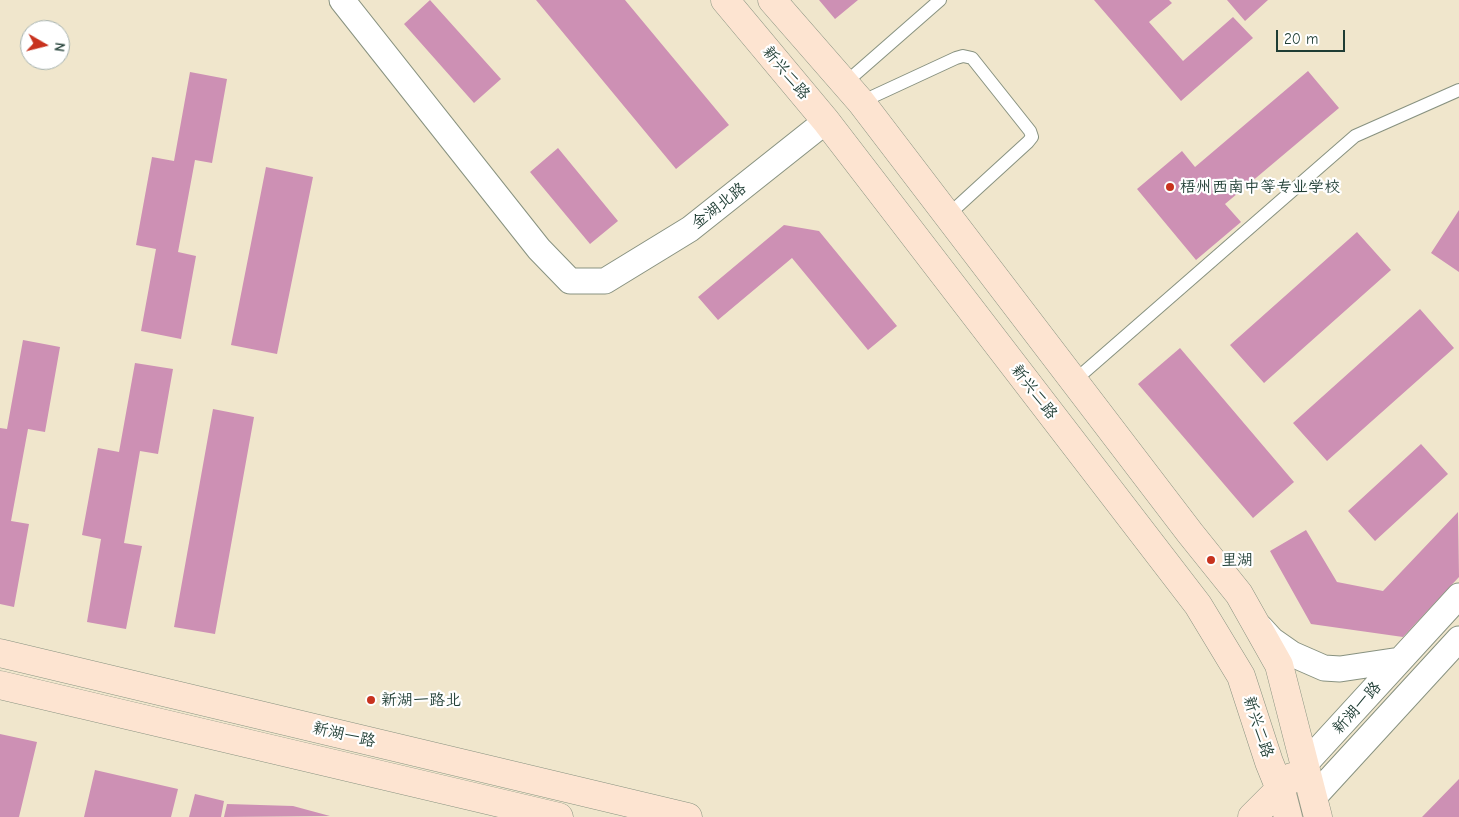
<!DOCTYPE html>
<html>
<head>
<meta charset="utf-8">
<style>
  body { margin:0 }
  #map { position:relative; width:1459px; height:817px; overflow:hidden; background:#f0e6cc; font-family:"Comic Neue",sans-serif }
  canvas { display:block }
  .north { position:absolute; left:20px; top:20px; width:50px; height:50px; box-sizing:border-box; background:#fff; border:1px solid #a5b1ae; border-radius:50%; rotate:98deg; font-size:14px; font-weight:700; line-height:20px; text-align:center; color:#1f3d34 }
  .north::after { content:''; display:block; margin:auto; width:18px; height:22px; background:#c8321e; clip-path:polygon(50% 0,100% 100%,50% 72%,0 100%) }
  .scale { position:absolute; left:1276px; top:30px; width:69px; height:22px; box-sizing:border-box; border:2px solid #1f3d34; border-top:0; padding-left:6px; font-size:15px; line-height:18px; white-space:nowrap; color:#1f3d34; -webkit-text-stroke:4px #fff; paint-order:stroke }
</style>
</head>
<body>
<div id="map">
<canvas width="1459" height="817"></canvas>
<div class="north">N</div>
<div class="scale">20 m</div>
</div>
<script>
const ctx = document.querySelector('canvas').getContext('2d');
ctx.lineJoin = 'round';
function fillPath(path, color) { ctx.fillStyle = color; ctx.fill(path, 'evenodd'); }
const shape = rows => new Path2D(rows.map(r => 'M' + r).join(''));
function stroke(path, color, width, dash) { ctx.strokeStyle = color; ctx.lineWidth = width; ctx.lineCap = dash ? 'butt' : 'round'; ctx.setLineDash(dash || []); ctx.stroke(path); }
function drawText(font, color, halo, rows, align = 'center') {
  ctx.font = font + ' "Comic Neue","LXGW WenKai TC",sans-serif'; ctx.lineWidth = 4.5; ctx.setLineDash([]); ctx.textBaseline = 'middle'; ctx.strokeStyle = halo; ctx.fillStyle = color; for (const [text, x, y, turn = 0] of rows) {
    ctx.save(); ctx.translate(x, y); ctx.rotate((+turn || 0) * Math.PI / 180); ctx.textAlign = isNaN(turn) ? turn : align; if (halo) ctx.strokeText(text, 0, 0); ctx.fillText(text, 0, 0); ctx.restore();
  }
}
fillPath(shape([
  [430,0,501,79,474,103,404,24],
  [536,0,625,0,729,125,676,169],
  [819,0,858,0,835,19],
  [1094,0,1169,0,1172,3,1149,22,1183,61,1233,17,1253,38,1181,101],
  [1227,0,1268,0,1245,21],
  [1308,71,1339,108,1225,204,1241,222,1196,260,1137,189,1182,151,1195,167],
  [190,72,227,79,212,163,195,160,178,252,196,256,181,339,141,331,156,249,136,245,152,157,174,161],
  [558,148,618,221,590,244,530,172],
  [266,167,313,177,277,354,231,345],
  [1459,210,1459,272,1431,253],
  [784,225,819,231,897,326,868,350,792,258,718,320,698,297],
  [1357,232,1391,270,1264,383,1230,345],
  [1420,309,1454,348,1327,461,1293,423],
  [23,340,60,347,45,432,28,429,11,521,29,524,14,607,0,604,0,428,7,429],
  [1180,348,1294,482,1253,518,1138,384],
  [135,363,173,369,158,454,140,451,124,543,142,546,126,629,87,622,101,539,82,535,98,448,119,452],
  [213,409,254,417,215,634,174,627],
  [1421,444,1448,474,1375,541,1348,511],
  [1458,512,1459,577,1403,637,1311,624,1270,551,1306,530,1337,582,1383,591],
  [0,734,37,742,19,817,0,817],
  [95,770,178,789,171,817,84,817],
  [1459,779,1459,817,1422,817],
  [195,794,224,801,221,817,189,817],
  [227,804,293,806,330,816,224,817]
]), '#cd90b4');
const lane = shape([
  [844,84,940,0],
  [861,102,956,58,963,56,972,58,1030,131,1032,137,1028,142,947,216],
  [1074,381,1355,136,1459,90]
]);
const street = shape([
  [342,0,539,249,570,281,605,281,690,229,826,121],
  [1261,628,1272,640,1292,654,1324,668,1340,669,1400,660],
  [1305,764,1459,596],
  [1313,798,1459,639]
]);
const secondary = shape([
  [725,0,826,121,1198,605,1241,676,1269,762,1282,794,1288,817],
  [772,0,861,102,1190,533,1239,594,1279,665,1318,817],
  [0,653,688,817],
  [0,685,559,817],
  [1252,817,1292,777]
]);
stroke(lane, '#889280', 14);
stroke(street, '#889280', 27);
stroke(secondary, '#889280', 29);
stroke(lane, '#fff', 12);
stroke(street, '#fff', 25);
stroke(secondary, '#fde4d1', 28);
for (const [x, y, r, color] of [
  [1170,187,5,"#c8321e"],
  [1211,560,5,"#c8321e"],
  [371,700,5,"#c8321e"]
]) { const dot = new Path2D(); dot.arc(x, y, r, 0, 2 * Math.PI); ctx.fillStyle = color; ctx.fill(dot); stroke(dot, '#fff', 2); }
drawText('16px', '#1f3d34', '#fff', [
  ["新兴二路",786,73,50],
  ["金湖北路",719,206,-38],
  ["新兴二路",1034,392,52],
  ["新湖一路",1357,708,-48],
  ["新兴二路",1258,727,72],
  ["新湖一路",344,735,13]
]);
drawText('16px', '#1f3d34', '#fff', [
  ["梧州西南中等专业学校",1180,187],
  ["里湖",1221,560],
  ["新湖一路北",381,700]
], 'left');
</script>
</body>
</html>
